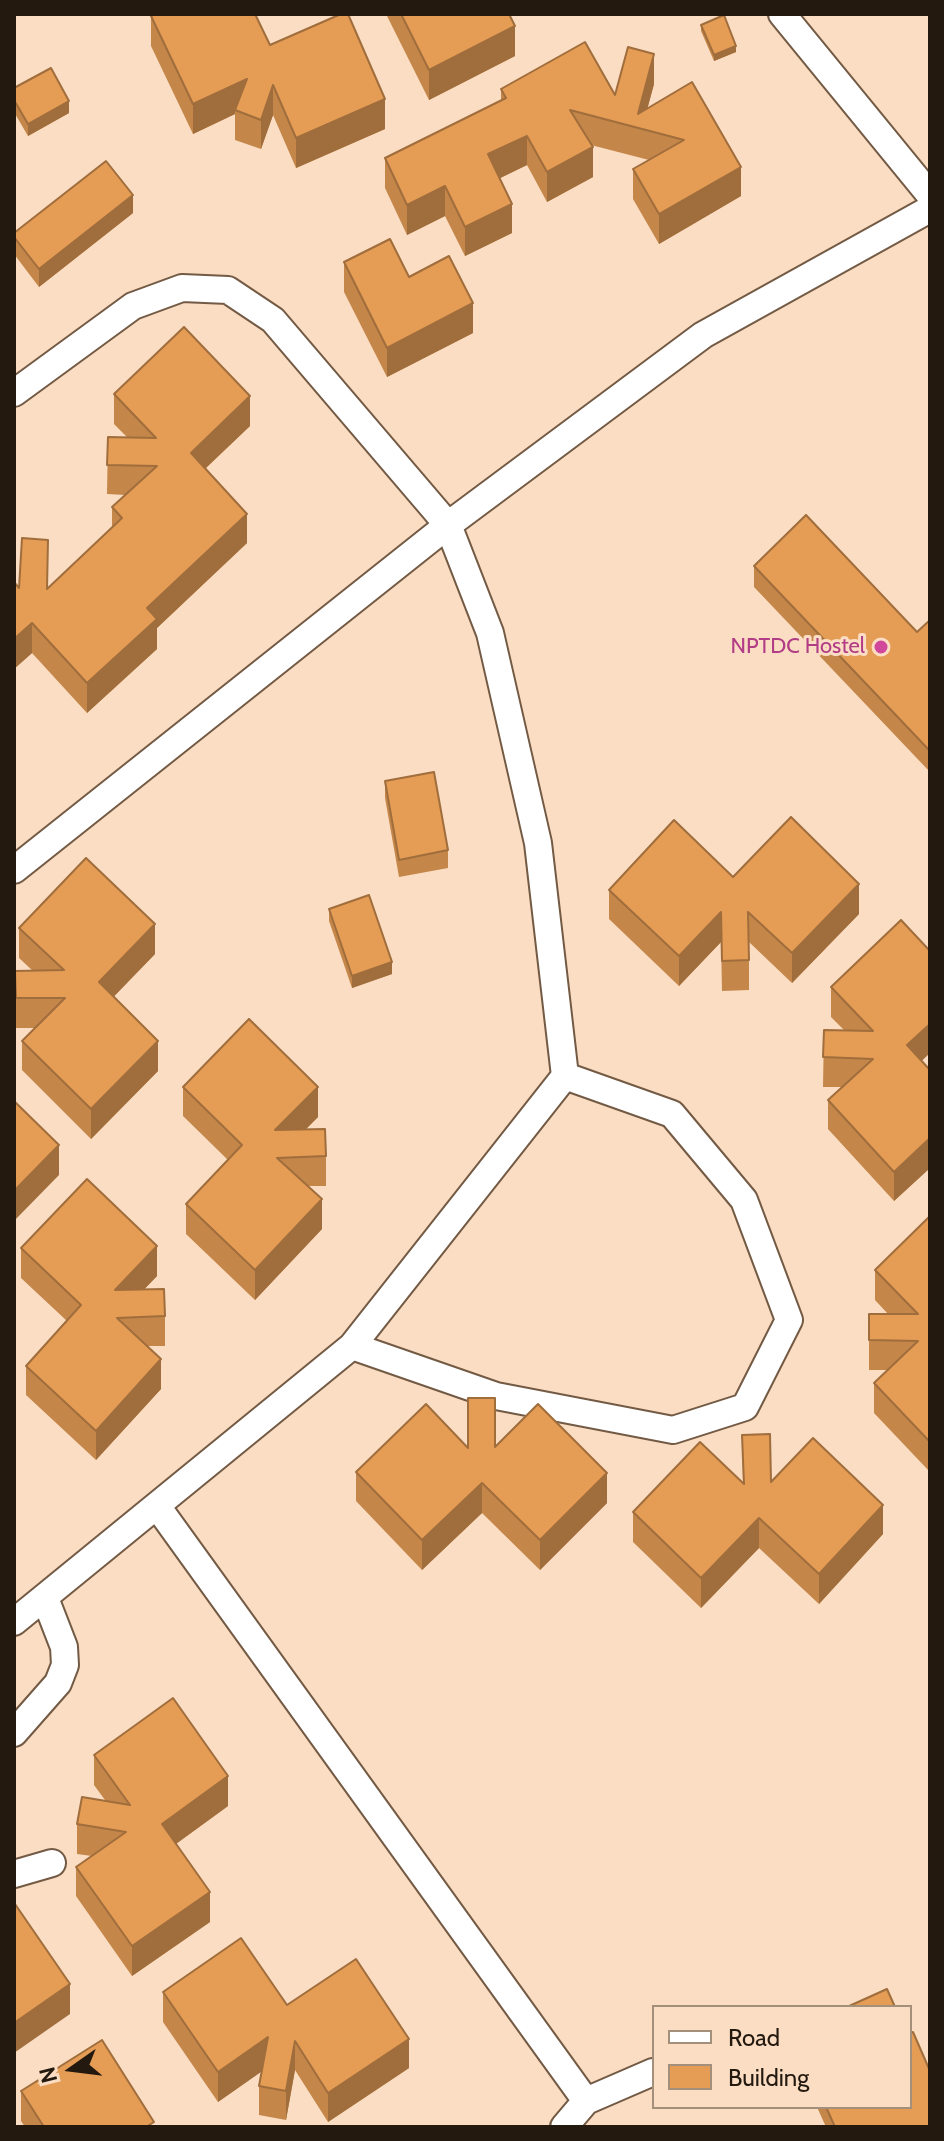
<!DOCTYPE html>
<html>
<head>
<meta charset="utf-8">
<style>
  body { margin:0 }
  #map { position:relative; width:944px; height:2141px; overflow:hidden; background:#faddc3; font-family:Cabin,sans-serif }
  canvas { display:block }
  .frame { position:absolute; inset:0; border:16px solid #23190f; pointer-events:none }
  .legend { position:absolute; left:652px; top:2005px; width:260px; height:104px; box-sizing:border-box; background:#faddc3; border:2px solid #a48f7b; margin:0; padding:10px 14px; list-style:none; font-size:24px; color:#23190f }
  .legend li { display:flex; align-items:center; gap:16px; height:40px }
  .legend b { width:40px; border:2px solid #a48f7b }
  .north { position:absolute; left:32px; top:2029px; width:80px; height:80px; -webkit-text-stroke:6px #faddc3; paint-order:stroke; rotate:256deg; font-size:22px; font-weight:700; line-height:32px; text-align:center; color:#23190f }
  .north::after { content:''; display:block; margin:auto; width:28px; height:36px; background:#23190f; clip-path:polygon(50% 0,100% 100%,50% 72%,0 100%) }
</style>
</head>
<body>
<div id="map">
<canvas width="944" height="2141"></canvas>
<div class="frame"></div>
<ul class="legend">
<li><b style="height:10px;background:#fff"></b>Road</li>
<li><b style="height:22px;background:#e59c55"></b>Building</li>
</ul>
<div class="north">N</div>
</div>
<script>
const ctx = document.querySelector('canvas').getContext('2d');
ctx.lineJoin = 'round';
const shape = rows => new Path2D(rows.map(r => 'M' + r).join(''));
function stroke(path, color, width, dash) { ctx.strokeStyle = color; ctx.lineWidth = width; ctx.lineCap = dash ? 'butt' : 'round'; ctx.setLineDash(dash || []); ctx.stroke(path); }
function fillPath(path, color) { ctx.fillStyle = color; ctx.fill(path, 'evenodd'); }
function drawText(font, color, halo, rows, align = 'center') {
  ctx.font = font + ' Cabin,sans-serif'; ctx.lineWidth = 6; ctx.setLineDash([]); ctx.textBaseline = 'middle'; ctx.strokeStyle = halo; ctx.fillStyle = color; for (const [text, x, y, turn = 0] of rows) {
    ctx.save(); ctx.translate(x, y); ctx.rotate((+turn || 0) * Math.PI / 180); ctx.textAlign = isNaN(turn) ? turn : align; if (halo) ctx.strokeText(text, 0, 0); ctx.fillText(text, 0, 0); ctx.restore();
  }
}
const street = shape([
  [782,14,930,195],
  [14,393,133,306,182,288,228,290,273,320,448,525,490,633,538,843,565,1076,352,1346,14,1622],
  [14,870,448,525,703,335,930,209],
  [352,1346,496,1396,673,1430,745,1407,789,1320,744,1200,672,1114,565,1076],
  [157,1506,586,2101],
  [14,1733,58,1683,65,1665,64,1647,45,1598],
  [14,1874,52,1863],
  [564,2127,586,2101,653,2072]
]);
stroke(street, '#735a44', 30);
stroke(street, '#fff', 26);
fillPath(shape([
  [386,14,509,14,515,56,429,100],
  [151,16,270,45,385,129,296,168,273,115,261,149,235,140,235,114,193,134,151,46],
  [701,25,736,52,714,61,701,31],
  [692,82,741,196,659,244,633,199,633,169,649,160,591,145,593,177,547,202,527,165,500,178,512,233,465,256,445,216,407,235,385,188,385,158,501,101,501,89,615,95,654,84,647,109],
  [14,88,69,113,28,136,14,112],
  [133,213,39,287,14,254,14,233],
  [344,262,409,277,473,333,387,377,344,292],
  [114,394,250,426,206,468,247,543,157,628,157,649,87,713,32,653,14,669,14,582,19,588,48,569,48,588,112,528,112,507,125,495,107,494,108,437,127,437,114,424],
  [754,566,917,632,930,620,930,772,754,587],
  [385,781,448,850,448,868,399,877,385,798],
  [733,877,859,914,792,983,749,942,749,990,722,991,721,942,679,986,609,919,609,890],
  [329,909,392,974,352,988,329,921],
  [19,928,155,954,113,997,158,1071,91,1139,22,1070,22,1041,35,1028,16,1028,15,971,33,971,19,958],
  [831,987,922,1061,930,1070,930,1168,894,1201,828,1129,828,1100,842,1087,823,1087,824,1030,844,1030,831,1017],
  [183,1087,318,1117,305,1130,326,1156,326,1186,308,1186,322,1229,255,1300,186,1234,186,1204,228,1160,183,1116],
  [930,1216,930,1472,874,1413,874,1383,888,1370,869,1370,869,1314,888,1314,875,1300,875,1270],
  [21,1248,157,1276,144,1289,165,1316,165,1346,148,1346,161,1389,96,1460,26,1395,26,1366,67,1321,21,1278],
  [742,1435,771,1482,883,1534,819,1604,759,1548,701,1608,633,1542,633,1512,743,1483],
  [468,1448,607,1503,540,1570,482,1513,422,1570,356,1501,356,1472],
  [94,1755,228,1806,176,1844,210,1922,132,1976,76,1896,76,1867,92,1856,77,1854,77,1824,105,1800,94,1785],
  [163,1992,287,2005,409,2068,328,2122,295,2070,286,2120,259,2115,259,2086,262,2071,218,2102,163,2022],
  [21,2091,154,2127,25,2127,21,2121],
  [817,2107,910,2107,930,2127,826,2127]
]), '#c58649');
fillPath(shape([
  [515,26,515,56,429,100,429,70],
  [736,46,736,52,714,61,714,55],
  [654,54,654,84,642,129,638,114],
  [247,79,235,110,235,114,193,134,193,104],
  [273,85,273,115,261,149,261,120],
  [385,99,385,129,296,168,296,138],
  [69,101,69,113,28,136,28,124],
  [527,136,527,165,488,184,488,154],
  [593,147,593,177,547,202,547,172],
  [741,167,741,196,659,244,659,214],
  [445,186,445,216,407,235,407,205],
  [133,195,133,213,39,287,39,269],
  [512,204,512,233,465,256,465,227],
  [473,303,473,333,387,377,387,348],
  [250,396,250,426,191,482,191,453],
  [247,514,247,543,157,628,157,649,87,713,87,683,147,608],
  [32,623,32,653,14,669,14,639],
  [859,884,859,914,792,983,792,953],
  [721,912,721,942,679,986,679,956],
  [155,924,155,954,99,1012,99,982],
  [392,962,392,974,352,988,352,976],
  [930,1024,930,1053,907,1075,907,1045],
  [158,1041,158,1071,91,1139,91,1109],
  [318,1087,318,1117,275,1160,275,1130],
  [930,1138,930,1168,894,1201,894,1172],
  [59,1145,59,1175,14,1221,14,1191],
  [322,1199,322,1229,255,1300,255,1270],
  [157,1246,157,1276,115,1320,115,1290],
  [161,1359,161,1389,96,1460,96,1431],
  [607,1473,607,1503,540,1570,540,1540],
  [482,1483,482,1513,422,1570,422,1540],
  [883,1505,883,1534,819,1604,819,1574],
  [759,1518,759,1548,701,1608,701,1578],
  [228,1776,228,1806,162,1854,162,1824],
  [210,1892,210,1922,132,1976,132,1946],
  [70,1984,70,2014,14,2053,14,2023],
  [268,2037,268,2067,218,2102,218,2072],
  [409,2039,409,2068,328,2122,328,2093],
  [295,2041,295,2070,286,2120,286,2091]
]), '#a06d3c');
const building = shape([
  [155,14,255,14,270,45,341,14,348,14,385,99,296,138,273,85,261,120,235,110,247,79,193,104,151,16,155,14],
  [401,14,509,14,515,26,429,70,401,14],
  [724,15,736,46,714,55,701,25,724,15],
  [585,42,615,95,628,47,654,54,638,114,692,82,741,167,659,214,633,169,684,140,570,110,593,147,547,172,527,136,488,154,512,204,465,227,445,186,407,205,385,158,506,98,501,89,585,42],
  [51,68,69,101,28,124,14,100,14,88,51,68],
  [106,161,133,195,39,269,14,237,14,233,106,161],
  [390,239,409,277,449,256,473,303,387,348,344,262,390,239],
  [184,327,250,396,191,453,247,514,147,608,157,619,87,683,32,623,14,639,14,582,19,588,22,538,48,540,47,589,122,518,112,507,157,466,107,465,108,437,156,438,114,394,184,327],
  [806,515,917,632,930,620,930,751,754,566,806,515],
  [434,772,448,850,399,860,385,781,434,772],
  [791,817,859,884,792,953,748,912,749,960,722,961,721,912,679,956,609,890,674,820,733,877,791,817],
  [86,858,155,924,99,982,158,1041,91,1109,22,1041,65,998,16,998,15,971,64,970,19,928,86,858],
  [369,895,392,962,352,976,329,909,369,895],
  [901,920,930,951,930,1024,907,1045,930,1070,930,1138,894,1172,828,1100,873,1059,823,1057,824,1030,873,1031,831,987,901,920],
  [249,1019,318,1087,275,1130,325,1129,326,1156,277,1158,322,1199,255,1270,186,1204,242,1145,183,1087,249,1019],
  [14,1101,59,1145,14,1191,14,1101],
  [87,1179,157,1246,115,1290,164,1289,165,1316,117,1318,161,1359,96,1431,26,1366,81,1305,21,1248,87,1179],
  [930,1216,930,1442,874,1383,918,1341,869,1340,869,1314,918,1314,875,1270,930,1216],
  [468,1398,495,1398,495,1447,538,1404,607,1473,540,1540,482,1483,422,1540,356,1472,426,1404,468,1448,468,1398],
  [770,1434,771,1482,813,1438,883,1505,819,1574,759,1518,701,1578,633,1512,700,1442,744,1484,742,1435,770,1434],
  [173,1698,228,1776,162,1824,210,1892,132,1946,76,1867,126,1832,77,1824,82,1797,130,1805,94,1755,173,1698],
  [15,1904,70,1984,14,2023,14,1905,15,1904],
  [241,1938,287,2005,356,1959,409,2039,328,2093,295,2041,286,2091,259,2086,268,2037,218,2072,163,1992,241,1938],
  [887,1989,895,2007,847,2007,887,1989],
  [913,2032,930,2071,930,2127,835,2127,826,2107,910,2107,910,2033,913,2032],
  [102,2040,154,2122,146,2127,44,2127,21,2091,102,2040]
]);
fillPath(building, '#e59c55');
stroke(building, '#a06d3c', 2);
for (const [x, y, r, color] of [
  [881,647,8,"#d1479c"]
]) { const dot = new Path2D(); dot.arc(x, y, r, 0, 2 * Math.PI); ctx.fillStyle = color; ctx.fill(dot); stroke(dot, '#faddc3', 3); }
drawText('22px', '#b23c85', '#faddc3', [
  ["NPTDC Hostel",865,647]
], 'right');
</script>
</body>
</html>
